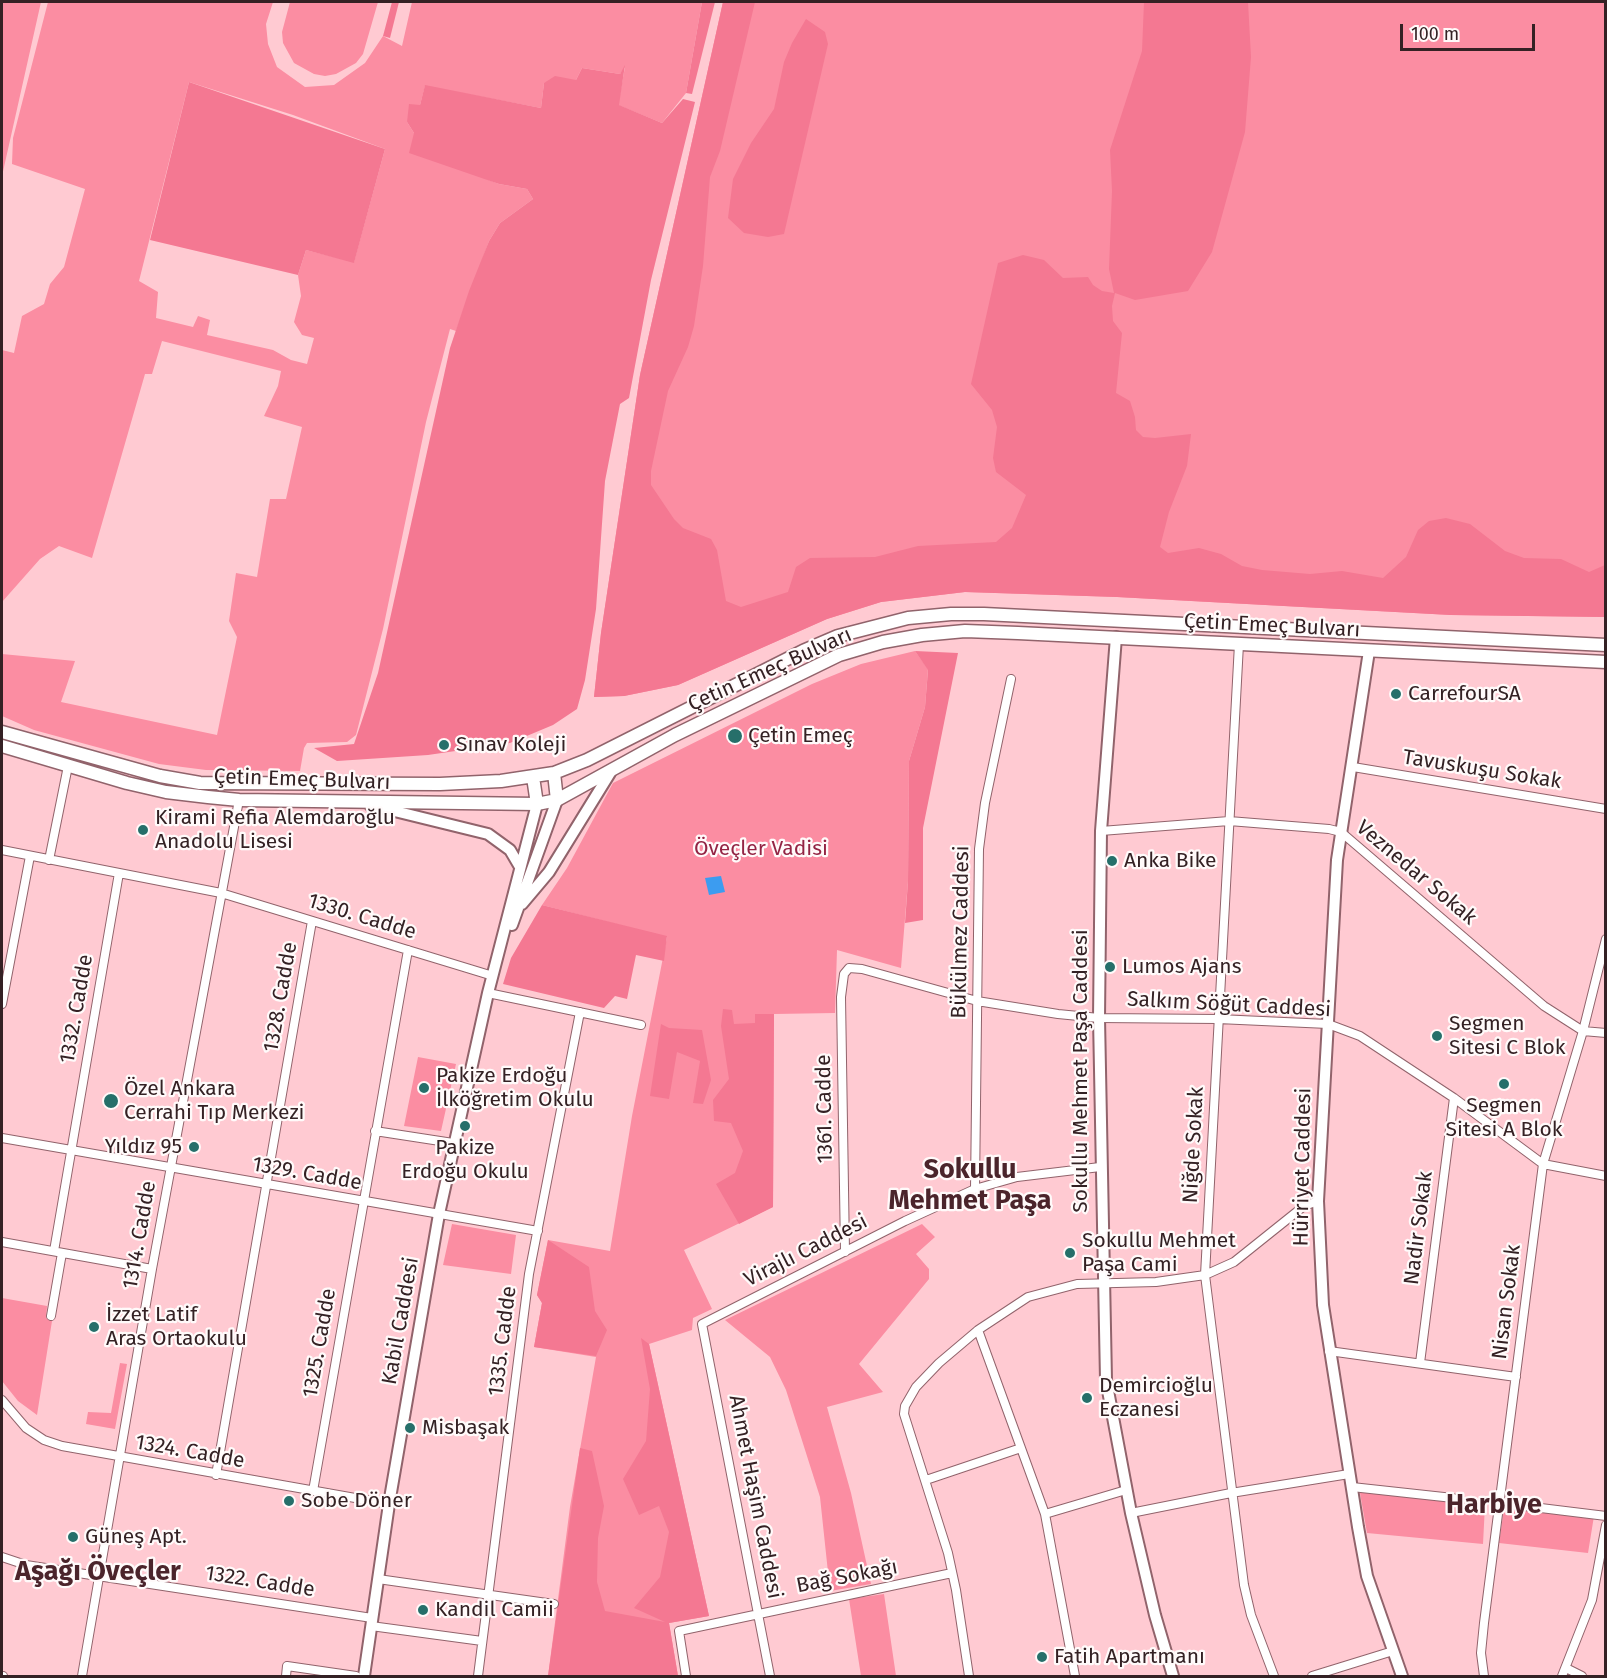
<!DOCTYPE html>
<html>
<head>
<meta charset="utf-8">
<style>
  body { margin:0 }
  #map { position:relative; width:1607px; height:1678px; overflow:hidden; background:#ffcad2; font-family:"Fira Sans",sans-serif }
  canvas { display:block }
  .frame { position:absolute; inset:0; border:3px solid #342124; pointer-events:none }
  .scale { position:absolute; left:1400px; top:24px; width:135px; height:27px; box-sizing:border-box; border:3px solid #342124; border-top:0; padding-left:8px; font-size:18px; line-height:21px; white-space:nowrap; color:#342124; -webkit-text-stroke:4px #fffafa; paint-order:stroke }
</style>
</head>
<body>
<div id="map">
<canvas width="1607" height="1678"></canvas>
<div class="frame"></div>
<div class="scale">100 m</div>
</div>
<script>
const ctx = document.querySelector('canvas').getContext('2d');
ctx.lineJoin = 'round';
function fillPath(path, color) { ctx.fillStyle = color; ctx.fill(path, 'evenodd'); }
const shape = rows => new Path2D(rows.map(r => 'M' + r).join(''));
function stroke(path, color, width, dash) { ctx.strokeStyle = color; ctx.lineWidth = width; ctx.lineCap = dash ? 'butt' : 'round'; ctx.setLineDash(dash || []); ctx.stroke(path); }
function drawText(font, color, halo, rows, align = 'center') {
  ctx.font = font + ' "Fira Sans",sans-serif'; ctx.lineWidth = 4.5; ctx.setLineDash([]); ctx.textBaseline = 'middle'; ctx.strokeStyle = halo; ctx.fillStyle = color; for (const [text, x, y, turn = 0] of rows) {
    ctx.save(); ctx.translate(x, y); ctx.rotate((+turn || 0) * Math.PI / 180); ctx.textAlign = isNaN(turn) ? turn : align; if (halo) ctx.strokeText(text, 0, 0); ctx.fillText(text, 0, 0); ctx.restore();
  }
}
fillPath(shape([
  [2,2,41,2,2,176],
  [48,2,273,2,266,24,268,44,277,67,305,87,334,85,365,63,383,36,402,46,412,2,702,2,686,93,662,123,618,105,625,67,620,74,582,68,576,80,544,83,541,108,425,86,420,105,407,122,414,133,456,167,499,184,527,189,533,199,500,223,489,241,456,331,450,329,426,422,383,629,356,735,347,742,307,743,304,748,300,771,206,770,159,764,34,730,2,716,2,654,75,661,61,702,217,735,237,637,229,621,236,573,257,577,270,499,286,499,302,427,264,416,278,386,281,371,162,341,152,374,145,374,92,558,59,546,40,559,2,602,2,350,14,353,22,316,44,304,50,284,64,267,85,189,12,164,13,138],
  [189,82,293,115,385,149,354,262,306,250,298,275,301,296,294,322,302,335,314,338,307,364,291,360,273,350,207,335,210,320,198,316,193,327,156,318,158,292,139,281],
  [290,2,378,2,363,54,356,63,336,74,325,76,314,74,294,63,283,43,282,32],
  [723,2,1605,2,1605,617,1451,615,1117,597,965,592,881,602,827,619,678,685,624,696,594,697,601,633,640,375],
  [915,651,928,669,925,707,909,761,908,881,901,968,837,950,835,1013,774,1014,773,1207,684,1250,712,1309,693,1318,692,1330,649,1344,709,1616,669,1623,678,1676,548,1676,570,1507,596,1357,534,1347,542,1303,537,1295,548,1240,610,1251,632,1116,667,937,542,905,567,868,613,783,812,684,861,664],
  [418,1057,456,1064,441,1131,404,1126],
  [452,1224,516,1235,511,1274,443,1265],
  [922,1224,935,1237,916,1254,929,1269,929,1279,859,1364,883,1392,827,1407,851,1493,871,1584,830,1591,820,1497,786,1390,770,1357,725,1320],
  [2,1298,47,1306,46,1318,52,1321,37,1415,18,1401,2,1381],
  [120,1363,127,1364,115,1429,86,1424,88,1412,111,1413],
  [1365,1492,1485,1505,1483,1544,1367,1533,1360,1493],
  [1504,1509,1594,1516,1588,1553,1499,1543],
  [884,1594,896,1676,861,1676,849,1599]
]), '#fb8da2');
fillPath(shape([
  [392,2,399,2,390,38,383,36],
  [702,2,715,2,692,94,686,93],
  [723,2,755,2,720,151,710,177,703,266,694,326,688,347,668,391,651,471,651,485,674,519,683,528,711,539,717,550,726,601,741,607,788,592,796,567,810,558,875,557,918,546,996,542,1012,528,1026,495,996,472,993,458,997,427,992,410,971,384,998,263,1023,255,1044,260,1063,278,1088,277,1093,285,1102,291,1114,293,1109,269,1112,191,1110,150,1142,51,1144,2,1248,2,1251,57,1245,132,1212,252,1188,291,1135,300,1115,293,1112,306,1113,321,1122,333,1116,393,1130,401,1135,417,1136,430,1143,437,1155,438,1191,434,1187,466,1169,512,1160,547,1168,553,1199,548,1221,554,1242,566,1262,570,1310,574,1342,571,1383,578,1406,557,1418,530,1429,521,1446,518,1470,524,1505,551,1524,558,1561,559,1589,572,1605,565,1605,617,1451,615,1117,597,965,592,881,602,827,619,678,685,624,696,594,697,601,633,640,375],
  [806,19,825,32,828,44,784,234,768,237,744,233,728,218,733,179,751,143,774,109,784,62,792,43],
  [625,65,619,105,662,123,683,99,695,102,651,280,629,398,620,404,605,481,596,609,585,680,577,709,553,725,510,743,428,755,337,761,314,748,354,744,378,673,450,348,469,291,489,241,500,223,533,199,527,189,499,184,409,153,414,133,407,122,409,104,420,105,425,85,541,108,544,83,555,76,576,80,582,68,620,74],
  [189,82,385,149,354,263,306,250,298,275,150,240],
  [915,651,958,653,923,828,923,920,905,923,908,881,909,761,925,707,928,670],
  [542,905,667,936,664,961,636,955,627,999,615,996,604,1008,503,984,511,958],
  [723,1009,732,1010,734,1024,755,1023,755,1014,774,1014,773,1207,739,1224,716,1184,735,1173,743,1151,731,1123,714,1121,713,1100,729,1079,721,1026],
  [661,1024,669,1028,702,1030,711,1080,703,1104,693,1103,700,1061,677,1052,669,1099,650,1096],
  [548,1240,589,1267,595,1311,607,1330,596,1356,534,1347,542,1303,537,1295],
  [641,1338,649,1344,709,1616,669,1623,678,1676,548,1676,580,1448,592,1451,604,1506,598,1538,597,1582,605,1611,665,1622,634,1608,660,1577,669,1532,659,1506,639,1515,623,1479,646,1441,650,1389]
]), '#f47892');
fillPath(shape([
  [721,876,725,892,709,895,705,878]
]), '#3c9cf0');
const street = shape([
  [1239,644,1205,1275,1244,1585,1251,1615,1274,1676],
  [1353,767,1606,809],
  [1101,831,1229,821,1329,829,1341,832,1544,1006,1583,1031,1606,1033],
  [2,850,221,893,493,976],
  [49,860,68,766],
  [488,993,641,1025],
  [2,1004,30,856],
  [375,1131,453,1143],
  [2,1138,538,1231],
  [975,1189,979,849,985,803,1011,679],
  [2,1242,152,1269],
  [54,1251,119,873],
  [845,1252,841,997,844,974,849,968,862,969,977,1001,1058,1014,1099,1018,1218,1019,1328,1024,1360,1036,1454,1098,1543,1164,1606,1176],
  [51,1316,62,1253],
  [978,1330,1045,1514,1075,1676],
  [1329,1351,1516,1377],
  [1420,1363,1454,1098],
  [2,1400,26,1428,44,1440,62,1446,389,1504],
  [216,1475,312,921],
  [926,1480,1021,1448],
  [1352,1487,1453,1498],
  [313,1491,408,950],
  [1500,1503,1606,1516],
  [1131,1513,1231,1493,1349,1474],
  [1045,1514,1126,1490],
  [2,1557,26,1565,372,1618],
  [378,1579,554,1604],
  [371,1626,482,1641],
  [1566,1668,1582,1676],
  [2,1676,3,1676],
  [82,1676,152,1269,239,800],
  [286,1676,287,1666,356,1676],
  [478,1676,529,1274,580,1012],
  [686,1676,679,1631,952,1573],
  [770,1676,702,1324,905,1221,975,1189,1017,1177,1100,1167],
  [969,1676,956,1590,948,1553,904,1414,905,1406,916,1387,939,1363,978,1330,1028,1297,1077,1284,1156,1282,1205,1275,1234,1262,1304,1206,1318,1201],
  [1312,1676,1393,1651],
  [1484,1676,1481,1653,1484,1623,1543,1164,1583,1031,1606,939],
  [1562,1676,1592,1600,1606,1525]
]);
const secondary = shape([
  [1116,637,1101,831,1099,1018,1106,1380,1131,1513,1155,1615,1173,1676],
  [1369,651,1337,860,1318,1201,1323,1305,1358,1527,1367,1576,1402,1676],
  [370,805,488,834,510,850,520,867],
  [522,904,549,872,610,773],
  [512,925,557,800],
  [364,1676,389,1504,439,1214,488,993,537,804]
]);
const primary = shape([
  [2,732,160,776,200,783,440,784,501,781,554,773,587,760,803,651,838,636,908,618,951,614,984,614,1606,645],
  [2,746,127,783,166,792,208,797,239,800,537,804,557,800,675,735,839,655,883,642,922,635,965,631,1018,633,1606,662],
  [554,773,557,800],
  [533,777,537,804]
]);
stroke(street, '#91636b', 10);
stroke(secondary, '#91636b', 14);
stroke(primary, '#91636b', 15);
stroke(street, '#fff', 8);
stroke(secondary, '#fff', 10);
stroke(primary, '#fff', 12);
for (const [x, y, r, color] of [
  [1396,694,6,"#266f6a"],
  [735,736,8,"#266f6a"],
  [444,745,6,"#266f6a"],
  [143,830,6,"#266f6a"],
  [1112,861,6,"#266f6a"],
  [1110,967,6,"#266f6a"],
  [1437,1036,6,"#266f6a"],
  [1504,1084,6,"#266f6a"],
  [424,1088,6,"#266f6a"],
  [111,1101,8,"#266f6a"],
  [465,1126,6,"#266f6a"],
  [194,1147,6,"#266f6a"],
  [1070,1253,6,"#266f6a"],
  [94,1327,6,"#266f6a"],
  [1087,1398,6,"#266f6a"],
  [410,1428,6,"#266f6a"],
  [289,1501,6,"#266f6a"],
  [73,1537,6,"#266f6a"],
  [423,1610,6,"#266f6a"],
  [1042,1657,6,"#266f6a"]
]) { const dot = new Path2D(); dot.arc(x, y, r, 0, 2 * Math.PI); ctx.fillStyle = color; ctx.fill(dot); stroke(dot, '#fffafa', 2); }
drawText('21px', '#342124', '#fffafa', [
  ["Çetin Emeç Bulvarı",1272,626,3],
  ["Çetin Emeç Bulvarı",770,670,-24],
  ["Tavuskuşu Sokak",1482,770,9],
  ["Çetin Emeç Bulvarı",302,780,2],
  ["Veznedar Sokak",1416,873,40],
  ["1330. Cadde",362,917,17],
  ["Bükülmez Caddesi",961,932,-89],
  ["1328. Cadde",281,997,-80],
  ["Salkım Söğüt Caddesi",1229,1005,3],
  ["1332. Cadde",77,1009,-80],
  ["Sokullu Mehmet Paşa Caddesi",1081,1071,-90],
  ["1361. Cadde",825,1109,-91],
  ["Niğde Sokak",1194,1145,-87],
  ["Hürriyet Caddesi",1303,1167,-89],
  ["1329. Cadde",307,1174,10],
  ["Nadir Sokak",1419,1228,-83],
  ["1314. Cadde",140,1235,-80],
  ["Virajlı Caddesi",806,1251,-27],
  ["Nisan Sokak",1507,1302,-83],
  ["Kabil Caddesi",401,1321,-80],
  ["1335. Cadde",503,1341,-83],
  ["1325. Cadde",320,1343,-80],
  ["1324. Cadde",190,1452,10],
  ["Ahmet Haşim Caddesi",755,1497,79],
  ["Bağ Sokağı",847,1577,-11],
  ["1322. Cadde",260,1582,9]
]);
drawText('21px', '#342124', '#fffafa', [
  ["CarrefourSA",1408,694],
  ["Çetin Emeç",748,736],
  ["Sınav Koleji",456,745],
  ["Kirami Refia Alemdaroğlu",155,818],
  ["Anadolu Lisesi",155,842],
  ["Anka Bike",1124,861],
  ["Lumos Ajans",1122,967],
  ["Segmen",1449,1024],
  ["Sitesi C Blok",1449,1048],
  ["Pakize Erdoğu",436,1076],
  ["İlköğretim Okulu",436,1100],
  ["Özel Ankara",124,1089],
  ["Cerrahi Tıp Merkezi",124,1113],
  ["Segmen",1504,1106,"center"],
  ["Sitesi A Blok",1504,1130,"center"],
  ["Yıldız 95",182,1147,"right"],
  ["Pakize",465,1148,"center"],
  ["Erdoğu Okulu",465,1172,"center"],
  ["Sokullu Mehmet",1082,1241],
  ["Paşa Cami",1082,1265],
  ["İzzet Latif",106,1315],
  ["Aras Ortaokulu",106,1339],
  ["Demircioğlu",1099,1386],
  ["Eczanesi",1099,1410],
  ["Misbaşak",422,1428],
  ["Sobe Döner",301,1501],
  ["Güneş Apt.",85,1537],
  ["Kandil Camii",435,1610],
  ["Fatih Apartmanı",1054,1657]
], 'left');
drawText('21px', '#932444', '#fffafa', [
  ["Öveçler Vadisi",761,849]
]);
drawText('bold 27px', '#4b242b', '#fffafa', [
  ["Sokullu",970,1170],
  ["Mehmet Paşa",970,1201],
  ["Harbiye",1494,1505],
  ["Aşağı Öveçler",98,1572]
]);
</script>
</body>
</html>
